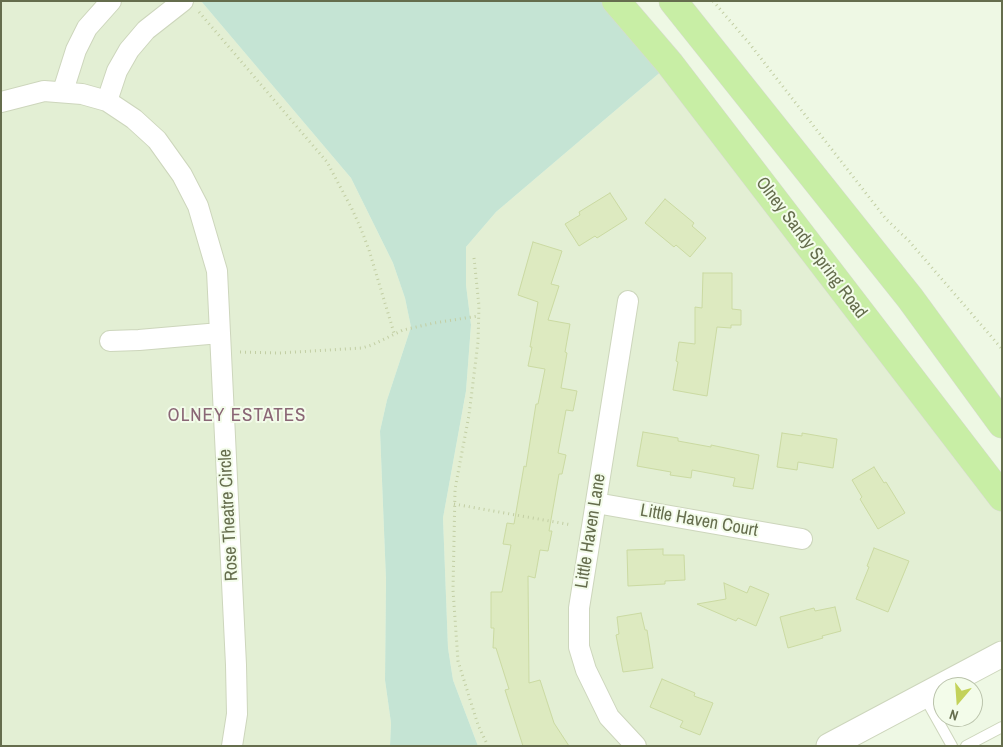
<!DOCTYPE html>
<html>
<head>
<meta charset="utf-8">
<style>
  body { margin:0 }
  #map { position:relative; width:1003px; height:747px; overflow:hidden; background:#eef8e4; font-family:"Archivo Narrow",sans-serif }
  canvas { display:block }
  .frame { position:absolute; inset:0; border:2px solid #656d4d; pointer-events:none }
  .north { position:absolute; left:933px; top:677px; width:50px; height:50px; box-sizing:border-box; background:#f3fcea; border:1px solid #bac3ab; border-radius:50%; rotate:198deg; font-size:14px; font-weight:700; line-height:20px; text-align:center; color:#656d4d }
  .north::after { content:''; display:block; margin:auto; width:18px; height:22px; background:#c3d25a; clip-path:polygon(50% 0,100% 100%,50% 72%,0 100%) }
</style>
</head>
<body>
<div id="map">
<canvas width="1003" height="747"></canvas>
<div class="frame"></div>
<div class="north">N</div>
</div>
<script>
const ctx = document.querySelector('canvas').getContext('2d');
ctx.lineJoin = 'round';
function fillPath(path, color) { ctx.fillStyle = color; ctx.fill(path, 'evenodd'); }
const shape = rows => new Path2D(rows.map(r => 'M' + r).join(''));
function stroke(path, color, width, dash) { ctx.strokeStyle = color; ctx.lineWidth = width; ctx.lineCap = dash ? 'butt' : 'round'; ctx.setLineDash(dash || []); ctx.stroke(path); }
function drawText(font, color, halo, rows, align = 'center') {
  ctx.font = font + ' "Archivo Narrow",sans-serif'; ctx.lineWidth = 4; ctx.setLineDash([]); ctx.textBaseline = 'middle'; ctx.strokeStyle = halo; ctx.fillStyle = color; for (const [text, x, y, turn = 0] of rows) {
    ctx.save(); ctx.translate(x, y); ctx.rotate((+turn || 0) * Math.PI / 180); ctx.textAlign = isNaN(turn) ? turn : align; if (halo) ctx.strokeText(text, 0, 0); ctx.fillText(text, 0, 0); ctx.restore();
  }
}
fillPath(shape([
  [1,1,201,1,351,178,393,263,405,298,411,327,387,400,380,431,386,580,385,680,391,723,390,746,1,746],
  [670,64,1002,497,1002,654,829,746,478,746,453,680,448,648,443,518,466,391,471,325,466,285,466,247,496,212]
]), '#e3efd4');
fillPath(shape([
  [201,1,616,1,670,64,496,212,466,247,466,285,471,325,466,391,443,518,448,648,453,680,478,746,390,746,391,723,385,680,386,580,380,431,387,400,411,327,405,298,393,263,351,178]
]), '#c5e4d4');
const building = shape([
  [610,193,627,219,597,238,595,236,579,246,565,224,580,215,579,212,610,193],
  [665,199,694,223,692,226,706,238,690,257,676,245,674,247,645,223,665,199],
  [533,242,562,251,551,284,559,286,548,320,570,324,565,352,567,353,561,388,577,391,573,411,566,410,558,453,566,455,562,474,559,474,549,531,552,531,548,551,540,550,535,578,528,576,529,683,540,680,554,723,569,746,523,746,505,690,509,689,496,648,493,648,494,628,491,628,491,592,502,592,511,545,503,544,507,523,514,524,524,466,526,467,536,404,538,404,545,369,528,366,532,347,530,347,538,302,518,295,533,242],
  [703,273,732,273,732,309,741,310,741,325,731,325,731,328,717,327,707,396,673,390,678,362,676,361,679,342,695,344,695,307,702,308,703,273],
  [643,432,678,438,678,441,711,447,711,445,759,455,753,489,733,486,735,478,692,470,691,478,670,475,671,472,637,466,643,432],
  [782,433,802,436,802,433,837,439,833,468,798,462,797,470,777,467,782,433],
  [874,467,884,483,886,482,905,513,878,529,860,499,862,497,852,480,874,467],
  [874,548,909,561,888,612,856,599,869,567,867,566,874,548],
  [663,549,663,555,684,555,685,580,665,581,665,584,628,586,627,550,663,549],
  [724,583,747,593,750,586,769,594,756,626,738,618,736,621,697,604,726,599,724,583],
  [835,607,841,631,822,636,823,638,788,648,780,617,814,608,815,611,835,607],
  [641,613,645,630,647,630,653,668,623,672,616,635,619,634,617,617,641,613],
  [662,679,695,693,694,696,713,703,700,735,680,727,683,721,650,707,662,679]
]);
fillPath(building, '#ddeac0');
stroke(building, '#cbdaa2', 1);
const service = shape([
  [924,696,952,746],
  [966,746,1002,727]
]);
const minor = shape([
  [63,91,76,50,87,28,111,1],
  [107,101,117,71,129,50,146,30,183,1],
  [1,102,44,91,82,94,107,101,134,119,157,140,182,175,198,206,217,271,236,665,237,714,232,746],
  [628,301,579,608,579,647,586,670,609,717,636,746],
  [110,341,139,340,220,333],
  [596,503,802,539]
]);
const tertiary = shape([
  [829,746,1002,654]
]);
const primary = shape([
  [616,1,670,64,1002,497],
  [673,1,910,298,1002,424]
]);
stroke(service, '#cdd6bc', 12);
stroke(minor, '#cdd6bc', 22);
stroke(tertiary, '#cdd6bc', 27);
stroke(primary, '#d7d9d1', 29);
stroke(shape([
  [713,1,749,43,886,219,909,241,1002,349],
  [199,12,327,162,352,209,361,229,369,250,394,333],
  [474,258,479,306,478,342,469,415,455,489,453,590,458,661,478,725,488,746],
  [240,352,279,353,362,348,372,345,403,330,434,323,478,316],
  [454,504,572,525]
]), '#c2cea3', 3, [1, 4]);
stroke(service, '#fff', 10);
stroke(minor, '#fff', 20);
stroke(tertiary, '#fff', 25);
stroke(primary, '#c8eea5', 28);
drawText('18px', '#656d4d', '#f3fcea', [
  ["Olney Sandy Spring Road",811,248,53],
  ["Rose Theatre Circle",229,515,-93],
  ["Little Haven Court",699,521,10],
  ["Little Haven Lane",591,531,-81]
]);
ctx.letterSpacing = '1px';
drawText('19px', '#8a6675', '#f3fcea', [
  ["OLNEY ESTATES",237,416]
]);
ctx.letterSpacing = '0px';
</script>
</body>
</html>
